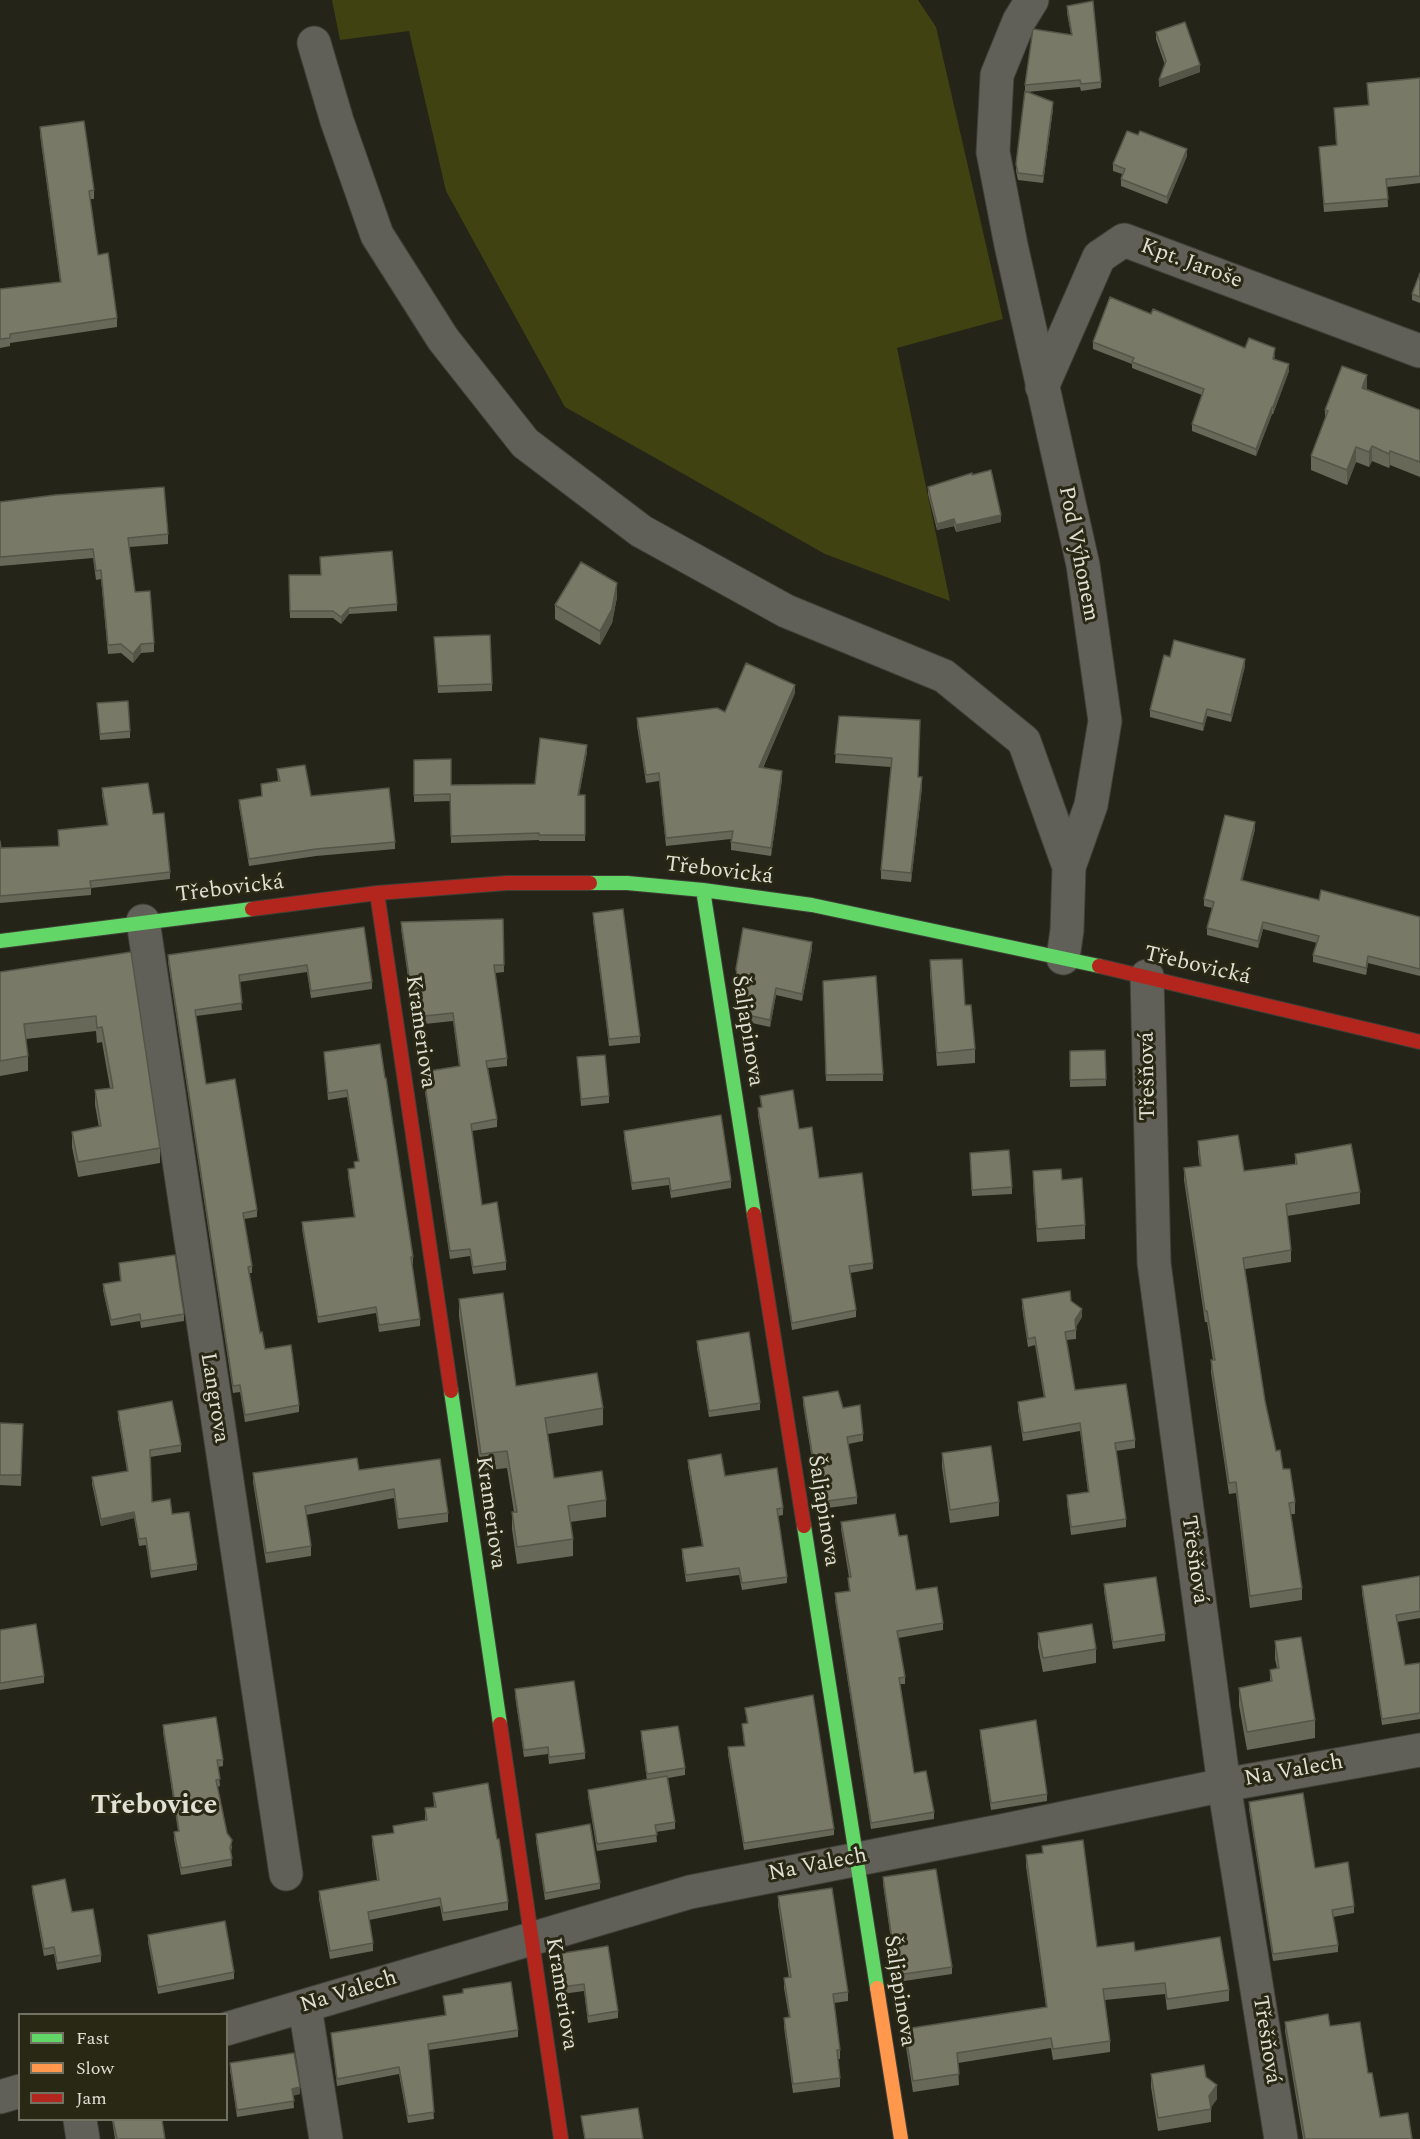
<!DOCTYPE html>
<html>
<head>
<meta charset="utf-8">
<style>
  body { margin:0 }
  #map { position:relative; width:1420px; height:2139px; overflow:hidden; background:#242419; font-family:Spectral,serif }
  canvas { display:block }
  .legend { position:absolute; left:18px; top:2013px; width:210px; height:108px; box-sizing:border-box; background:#282815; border:2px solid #727262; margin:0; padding:8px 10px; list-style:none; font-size:18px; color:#e0e1d5 }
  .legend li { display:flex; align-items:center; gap:12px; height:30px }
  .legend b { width:30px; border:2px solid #727262 }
</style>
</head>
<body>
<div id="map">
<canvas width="1420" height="2139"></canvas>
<ul class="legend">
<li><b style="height:8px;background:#63d668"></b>Fast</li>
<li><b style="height:8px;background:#ff974d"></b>Slow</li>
<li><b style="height:8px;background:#b3261e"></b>Jam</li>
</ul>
</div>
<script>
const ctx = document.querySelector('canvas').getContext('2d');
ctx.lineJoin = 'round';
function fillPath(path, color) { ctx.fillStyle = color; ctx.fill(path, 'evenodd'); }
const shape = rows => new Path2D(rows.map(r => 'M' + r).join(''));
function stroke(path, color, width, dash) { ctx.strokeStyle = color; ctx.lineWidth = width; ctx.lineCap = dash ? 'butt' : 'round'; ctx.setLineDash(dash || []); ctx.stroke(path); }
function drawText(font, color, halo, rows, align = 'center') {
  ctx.font = font + ' Spectral,serif'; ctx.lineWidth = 6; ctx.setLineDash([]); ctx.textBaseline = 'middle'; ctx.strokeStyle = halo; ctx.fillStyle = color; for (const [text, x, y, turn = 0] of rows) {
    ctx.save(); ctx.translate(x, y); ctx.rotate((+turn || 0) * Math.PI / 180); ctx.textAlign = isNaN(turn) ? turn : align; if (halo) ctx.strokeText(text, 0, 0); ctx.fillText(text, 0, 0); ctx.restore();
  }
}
fillPath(shape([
  [332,0,918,0,936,27,1003,319,897,348,950,601,825,554,565,407,446,191,409,31,340,40]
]), '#414211');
const street = shape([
  [1032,0,1019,21,997,75,993,152,1011,245,1083,565,1105,721,1091,805,1069,867,1067,930,1063,958],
  [314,43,337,121,377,235,443,339,525,443,641,531,786,611,944,676,1024,741,1069,867],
  [1042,387,1099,257,1124,240,1420,351],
  [143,921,286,1874],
  [1147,976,1154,1263,1224,1785,1281,2139],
  [305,2007,326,2139],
  [226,2029,690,1892,1006,1830,1224,1785,1420,1750],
  [0,2097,20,2091],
  [80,2120,83,2139]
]);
const fast = shape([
  [590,883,627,883,703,890,812,905,1099,966],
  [703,890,754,1214],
  [0,941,252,909],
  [451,1391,500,1724],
  [804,1526,877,1988]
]);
const slow = shape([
  [877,1988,901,2139]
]);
const jam = shape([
  [377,893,451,1391],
  [252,909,377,893,507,883,590,883],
  [1099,966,1420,1042],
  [754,1214,804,1526],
  [500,1724,561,2139]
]);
stroke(street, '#3f3f37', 35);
stroke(fast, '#3f3f37', 16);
stroke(slow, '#3f3f37', 16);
stroke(jam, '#3f3f37', 16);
stroke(street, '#606058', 33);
stroke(fast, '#63d668', 14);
stroke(slow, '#ff974d', 14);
stroke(jam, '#b3261e', 14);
fillPath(shape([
  [1067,6,1101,82,1101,88,1081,91,1080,87,1027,92,1053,109,1043,183,1018,180,1016,171,1016,164,1025,92,1025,85,1071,34,1067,13],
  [1156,32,1200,72,1159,87,1165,65,1156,39],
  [1420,78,1420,183,1387,187,1388,207,1324,212,1319,147,1336,146,1334,108,1368,105,1367,83],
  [40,127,94,190,94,199,90,199,98,255,117,318,117,327,10,343,10,346,0,348,0,289,60,282,40,135],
  [1187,156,1167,204,1121,186,1121,179,1122,174,1113,171,1113,164],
  [1420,273,1420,303,1412,300,1412,294],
  [1151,314,1245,348,1275,355,1274,360,1289,371,1273,414,1272,414,1256,456,1192,431,1192,424,1202,395,1132,368,1132,364,1093,349,1093,342],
  [1367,389,1420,410,1420,477,1390,465,1389,468,1372,461,1369,467,1356,462,1347,485,1311,470,1311,456,1325,419,1325,410],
  [928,487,1001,522,956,532,954,526,937,530,928,494],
  [0,502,168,534,168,544,129,547,135,592,154,643,154,652,141,653,133,663,121,653,108,654,101,579,96,580,93,558,0,566],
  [320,557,397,604,397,611,349,614,341,624,333,618,290,618,289,575,321,575],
  [617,597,612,623,600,645,555,619,555,605],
  [434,637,492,684,492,691,438,693],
  [1245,666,1231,722,1207,716,1203,731,1150,717,1150,710],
  [795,693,763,768,782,779,771,856,731,850,731,839,666,846,659,781,646,783,637,726,637,718,725,712],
  [97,703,130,731,130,738,100,740],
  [839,716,918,777,922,787,911,882,881,879,881,870,891,767,835,763],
  [587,752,579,795,585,795,585,841,539,841,539,840,451,843,450,801,414,802,414,767,451,785,535,784],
  [277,769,311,796,395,842,395,849,316,856,249,866,239,806,239,800,262,796,261,784,278,781],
  [102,788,153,814,170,872,170,879,91,888,91,895,0,903,0,841,1,848,58,846,58,830,107,825,102,795],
  [1255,829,1242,881,1319,900,1420,917,1420,976,1368,963,1366,975,1313,962,1313,955,1317,943,1263,929,1258,948,1207,935,1207,928,1212,908,1204,906,1204,899],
  [593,913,640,1036,640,1043,609,1046,593,920],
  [503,919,504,972,495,973,507,1058,507,1066,488,1068,497,1119,497,1127,472,1131,482,1205,506,1262,506,1270,473,1274,470,1256,450,1259,423,1079,423,1072,459,1066,453,1021,415,1025,401,929,401,922],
  [364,927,372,982,372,989,311,998,307,972,239,982,242,1010,196,1016,206,1084,257,1210,257,1217,244,1219,252,1266,252,1273,249,1273,260,1333,265,1349,299,1405,299,1412,245,1422,240,1392,233,1393,168,962,168,955],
  [812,949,802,1001,776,995,770,1027,743,1021,736,976,736,969],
  [131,952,160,1148,160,1163,78,1177,72,1147,72,1132,99,1127,95,1105,95,1090,110,1088,102,1042,97,1043,96,1031,26,1039,28,1056,28,1071,0,1076,0,972],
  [930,960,975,1049,975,1063,937,1066,930,974],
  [823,981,883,1074,883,1081,826,1081],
  [380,1044,413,1257,413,1264,412,1264,420,1319,420,1326,379,1332,376,1313,318,1323,302,1229,302,1222,354,1217,348,1176,348,1169,354,1168,354,1162,358,1161,347,1097,328,1100,324,1052],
  [1105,1050,1106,1086,1070,1087,1070,1051],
  [577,1057,609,1096,609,1103,581,1106],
  [760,1096,799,1129,819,1178,873,1263,873,1269,850,1273,856,1310,856,1317,792,1330,758,1115,758,1108,761,1107],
  [624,1131,731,1181,731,1188,671,1198,669,1185,632,1190,624,1138],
  [1198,1141,1244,1171,1295,1164,1295,1154,1360,1192,1360,1204,1287,1216,1291,1250,1291,1262,1245,1269,1265,1401,1276,1451,1295,1502,1295,1514,1291,1514,1302,1588,1302,1600,1250,1608,1236,1493,1229,1494,1211,1372,1211,1360,1213,1360,1207,1322,1205,1322,1184,1180,1184,1168,1200,1167,1198,1153],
  [970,1153,1012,1187,1012,1194,972,1196],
  [1033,1171,1062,1180,1085,1225,1085,1239,1037,1242,1033,1185],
  [119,1263,184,1314,184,1321,141,1328,140,1321,111,1326,103,1290,103,1284,120,1281],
  [459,1299,516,1386,603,1408,603,1425,548,1434,554,1478,606,1500,606,1517,570,1522,573,1539,573,1556,517,1564,512,1529,512,1512,514,1512,507,1468,481,1471,459,1316],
  [1022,1299,1071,1301,1082,1317,1076,1327,1076,1339,1066,1340,1075,1390,1135,1440,1135,1448,1116,1451,1126,1519,1126,1527,1071,1535,1067,1503,1067,1495,1088,1492,1080,1431,1023,1441,1018,1410,1018,1402,1044,1398,1035,1345,1028,1347,1022,1307],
  [697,1341,760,1403,760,1410,709,1417,697,1348],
  [803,1397,843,1408,863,1434,863,1441,848,1444,857,1497,857,1504,820,1509,803,1404],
  [118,1411,181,1445,181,1452,150,1457,152,1502,172,1514,197,1564,197,1570,151,1578,146,1545,139,1546,134,1518,101,1526,92,1484,92,1477,127,1471,118,1418],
  [0,1423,23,1424,21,1486,0,1485],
  [942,1453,999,1502,999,1516,950,1523,942,1467],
  [688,1460,725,1476,783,1508,783,1515,778,1516,787,1577,787,1583,742,1590,739,1575,686,1582,682,1556,682,1549,702,1546,688,1466],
  [359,1470,448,1513,448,1522,398,1529,394,1498,306,1515,311,1546,311,1556,266,1563,253,1482,253,1473],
  [841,1522,899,1536,916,1590,943,1623,943,1630,898,1638,905,1677,905,1684,900,1684,914,1773,934,1812,934,1819,871,1829,835,1600,835,1593,849,1591,848,1578,849,1577,841,1529],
  [1420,1576,1420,1618,1397,1622,1405,1665,1420,1663,1420,1719,1382,1725,1362,1593,1362,1586],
  [1104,1584,1165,1634,1165,1641,1113,1649,1104,1591],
  [0,1630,44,1676,44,1683,0,1690],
  [1038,1633,1096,1649,1096,1663,1043,1672,1038,1647],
  [1275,1641,1315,1720,1315,1738,1247,1750,1239,1705,1239,1688,1270,1682,1270,1670,1277,1668,1275,1659],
  [515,1689,585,1753,585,1759,549,1764,548,1754,524,1757,515,1696],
  [745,1708,834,1829,834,1835,744,1850,728,1754,728,1747,744,1746,742,1724,747,1723],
  [163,1725,223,1760,223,1766,218,1767,220,1786,217,1787,227,1833,232,1847,231,1852,232,1866,181,1875,174,1839,174,1832,178,1831,163,1732],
  [980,1730,1047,1794,1047,1801,991,1810,980,1736],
  [641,1731,685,1768,685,1775,668,1778,675,1822,675,1829,656,1832,657,1842,597,1851,588,1796,588,1790,647,1780,641,1738],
  [433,1793,508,1902,508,1910,443,1921,440,1906,369,1920,373,1943,373,1951,330,1959,319,1899,319,1891,377,1880,372,1844,372,1836,393,1833,393,1826,425,1820,425,1808,434,1807],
  [1249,1802,1315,1868,1354,1906,1354,1913,1333,1917,1338,1945,1338,1952,1273,1961,1249,1809],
  [536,1834,600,1883,600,1889,545,1900,536,1841],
  [1042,1846,1097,1947,1135,1951,1229,1990,1229,2001,1167,2010,1165,1994,1105,2000,1110,2041,1110,2052,1053,2060,1051,2048,958,2063,959,2085,913,2092,905,2040,905,2029,1046,2007,1026,1866,1026,1855,1042,1853],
  [883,1877,952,1967,952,1974,897,1982,883,1884],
  [32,1886,72,1912,101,1955,101,1962,57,1970,54,1954,44,1956,32,1892],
  [778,1896,848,1992,848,2001,834,2003,840,2050,840,2059,838,2059,840,2078,840,2087,793,2093,784,2027,784,2018,789,2017,784,1988,784,1978,789,1978,778,1905],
  [148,1935,234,1972,234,1979,158,1994,148,1942],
  [557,1954,618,2011,618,2018,588,2023,584,1991,562,1994,557,1961],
  [443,1996,518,2030,518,2037,428,2050,434,2119,408,2123,399,2074,337,2086,331,2033,445,2015],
  [1285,2022,1330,2026,1368,2073,1380,2117,1412,2139,1303,2139,1285,2031],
  [230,2063,300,2094,293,2095,294,2108,237,2117,230,2070],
  [1151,2074,1206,2077,1217,2099,1211,2107,1211,2122,1158,2131,1151,2087],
  [112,2120,162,2120,165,2139,115,2139]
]), '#686859');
fillPath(shape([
  [1200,65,1200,72,1159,87,1159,80],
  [1053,102,1053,109,1043,183,1043,176],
  [1187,149,1187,156,1167,204,1167,197],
  [1289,364,1289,371,1273,414,1273,407],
  [1367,375,1367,390,1362,388],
  [1272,407,1272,414,1256,456,1256,449],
  [1372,446,1372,461,1369,467,1369,452],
  [1356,447,1356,462,1347,485,1347,470],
  [1390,451,1390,465,1389,468,1389,454],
  [1001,515,1001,522,956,532,956,525],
  [954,519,954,526,937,530,937,524],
  [617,583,617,597,612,623,600,645,600,631],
  [349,608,349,614,341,624,341,617],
  [141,644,141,653,133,663,133,654],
  [1245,659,1245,666,1231,722,1231,715],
  [795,685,795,693,759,776,759,767],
  [1207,709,1207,716,1203,731,1203,724],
  [587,745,587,752,578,802,578,795],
  [782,771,782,779,771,856,771,848],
  [922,777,922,787,911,882,911,873],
  [1255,822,1255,829,1241,887,1241,880],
  [1263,922,1263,929,1258,948,1258,941],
  [812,942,812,949,802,1001,802,994],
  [1368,956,1368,963,1366,975,1366,968],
  [776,988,776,995,770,1027,770,1020],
  [1082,1309,1082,1317,1075,1328,1075,1320],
  [134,1512,134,1518,101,1526,101,1519],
  [1217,2085,1217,2099,1209,2110,1209,2096],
  [300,2087,300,2094,292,2096,292,2089]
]), '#555548');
const building = shape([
  [1093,1,1101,82,1081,84,1080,80,1025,85,1033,29,1072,35,1067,6,1093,1],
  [1185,22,1200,65,1159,80,1166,61,1156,32,1185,22],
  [1420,78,1420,176,1386,179,1388,199,1324,204,1319,147,1337,145,1334,108,1369,105,1367,83,1420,78],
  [1025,91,1053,102,1043,176,1018,173,1016,164,1025,91],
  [84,121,94,190,89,191,98,255,108,253,117,318,10,334,10,338,0,339,0,289,61,282,40,127,84,121],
  [1127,131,1138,135,1140,131,1187,149,1167,197,1121,179,1125,169,1113,164,1127,131],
  [1420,273,1420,297,1412,294,1420,273],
  [1110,297,1151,314,1153,309,1245,348,1249,338,1275,348,1273,359,1289,364,1273,407,1272,407,1256,449,1192,424,1204,389,1132,362,1134,358,1093,342,1110,297],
  [1342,366,1367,375,1362,388,1420,410,1420,462,1390,451,1389,454,1372,446,1369,452,1356,447,1347,470,1311,456,1328,411,1325,410,1342,366],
  [991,470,1001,515,956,525,954,519,937,524,928,487,972,473,972,475,991,470],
  [164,487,168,534,128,538,135,592,150,591,154,643,141,644,133,654,121,644,108,645,101,570,96,571,93,549,0,557,0,502,55,495,164,487],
  [392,551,397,604,349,608,341,617,333,611,290,611,289,575,321,575,320,557,392,551],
  [581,562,617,583,612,609,600,631,555,605,581,562],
  [490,635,492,684,438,686,434,637,490,635],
  [1174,640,1245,659,1231,715,1207,709,1203,724,1150,710,1164,655,1170,657,1174,640],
  [746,663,795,685,759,767,782,771,771,848,731,842,733,831,666,838,659,773,646,775,637,718,717,708,725,712,746,663],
  [128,701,130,731,100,734,97,703,128,701],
  [839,716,920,720,918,777,922,777,911,873,881,870,892,758,835,754,839,716],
  [540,738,587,745,578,795,585,795,585,835,539,835,539,833,451,836,450,794,414,795,414,760,451,759,451,785,535,784,540,738],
  [305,765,311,796,389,788,395,842,316,849,249,859,239,800,262,796,261,784,280,781,277,769,305,765],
  [148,783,153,814,164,813,170,872,90,881,91,888,0,896,0,841,1,848,59,846,58,830,108,825,102,788,148,783],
  [1225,815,1255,822,1241,880,1319,900,1321,890,1420,917,1420,969,1368,956,1366,968,1313,955,1319,936,1263,922,1258,941,1207,928,1214,902,1204,899,1225,815],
  [623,909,640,1036,609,1039,593,913,623,909],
  [503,919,504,965,494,965,507,1058,486,1061,497,1119,471,1124,482,1205,497,1202,506,1262,473,1267,470,1249,450,1251,423,1072,460,1066,453,1013,415,1017,401,922,503,919],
  [364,927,372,982,311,991,307,965,239,975,242,1003,195,1010,206,1084,235,1079,257,1210,243,1213,252,1266,248,1267,260,1333,262,1332,265,1349,291,1345,299,1405,245,1415,240,1385,233,1386,168,955,364,927],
  [743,928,812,942,802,994,776,988,770,1020,743,1014,736,969,743,928],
  [131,952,160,1148,78,1162,72,1132,101,1126,95,1090,113,1088,102,1027,97,1028,96,1016,24,1024,28,1056,0,1061,0,972,131,952],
  [962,959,965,1005,971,1005,975,1049,937,1053,930,960,962,959],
  [876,976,883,1074,826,1075,823,981,876,976],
  [380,1044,385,1078,386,1078,413,1257,411,1257,420,1319,379,1325,376,1307,318,1317,302,1222,355,1217,348,1169,355,1168,354,1162,359,1161,347,1090,328,1093,324,1052,380,1044],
  [1105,1050,1106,1079,1070,1080,1070,1051,1105,1050],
  [605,1055,609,1096,581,1099,577,1057,605,1055],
  [793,1090,799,1129,812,1127,819,1178,862,1173,873,1263,849,1266,856,1310,792,1323,758,1108,762,1107,760,1096,793,1090],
  [721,1115,731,1181,671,1191,669,1178,632,1183,624,1131,721,1115],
  [1238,1135,1244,1171,1297,1164,1295,1154,1351,1144,1360,1192,1286,1204,1291,1250,1243,1258,1265,1401,1276,1451,1280,1450,1283,1469,1290,1469,1295,1502,1289,1503,1302,1588,1250,1596,1236,1482,1229,1483,1211,1360,1215,1360,1207,1311,1205,1311,1184,1168,1201,1166,1198,1141,1238,1135],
  [1009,1150,1012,1187,972,1190,970,1153,1009,1150],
  [1061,1169,1062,1180,1082,1178,1085,1225,1037,1229,1033,1171,1061,1169],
  [175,1255,184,1314,141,1321,140,1314,111,1320,103,1284,121,1281,119,1263,175,1255],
  [1070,1291,1071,1301,1082,1309,1075,1320,1076,1330,1065,1332,1075,1390,1126,1384,1135,1440,1115,1443,1126,1519,1071,1527,1067,1495,1089,1492,1080,1423,1023,1433,1018,1402,1045,1397,1035,1337,1028,1339,1022,1299,1070,1291],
  [503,1293,516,1386,597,1373,603,1408,545,1418,554,1478,602,1471,606,1500,568,1506,573,1539,517,1547,512,1512,517,1512,507,1451,481,1454,459,1299,503,1293],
  [749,1332,760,1403,709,1411,697,1341,749,1332],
  [838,1391,843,1408,860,1405,863,1434,847,1437,857,1497,820,1502,803,1397,838,1391],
  [172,1401,181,1445,150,1450,152,1502,170,1499,172,1514,189,1512,197,1564,151,1571,146,1538,139,1539,134,1512,101,1519,92,1477,128,1471,118,1411,172,1401],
  [0,1423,23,1424,21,1475,0,1475,0,1423],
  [991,1446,999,1502,950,1510,942,1453,991,1446],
  [721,1454,725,1476,777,1468,783,1508,777,1509,787,1577,742,1583,739,1568,686,1575,682,1549,703,1546,688,1460,721,1454],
  [357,1458,359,1470,440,1459,448,1513,398,1519,394,1489,305,1506,311,1546,266,1553,253,1473,357,1458],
  [895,1514,899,1536,907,1535,916,1590,937,1587,943,1623,897,1631,905,1677,899,1678,914,1773,926,1771,934,1812,871,1823,835,1593,850,1591,848,1578,851,1577,841,1522,895,1514],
  [1420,1576,1420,1611,1396,1615,1405,1665,1420,1663,1420,1713,1382,1719,1362,1586,1420,1576],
  [1156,1577,1165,1634,1113,1642,1104,1584,1156,1577],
  [36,1624,44,1676,0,1683,0,1630,36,1624],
  [1092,1624,1096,1649,1043,1658,1038,1633,1092,1624],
  [1301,1637,1315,1720,1247,1732,1239,1688,1272,1681,1270,1670,1279,1668,1275,1641,1301,1637],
  [574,1681,585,1753,549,1757,548,1747,524,1750,515,1689,574,1681],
  [813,1695,834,1829,744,1843,728,1747,745,1746,742,1724,748,1723,745,1708,813,1695],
  [216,1717,223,1760,217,1760,220,1779,216,1780,227,1833,232,1840,230,1848,232,1859,181,1868,174,1832,179,1831,163,1725,216,1717],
  [1036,1720,1047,1794,991,1803,980,1730,1036,1720],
  [678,1726,685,1768,647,1774,641,1731,678,1726],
  [667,1776,675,1822,655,1825,657,1835,597,1844,588,1790,667,1776],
  [488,1783,497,1839,499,1839,508,1902,443,1913,440,1898,368,1912,373,1943,330,1951,319,1891,379,1880,372,1836,394,1833,393,1826,427,1820,425,1808,436,1807,433,1793,488,1783],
  [1303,1793,1315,1868,1348,1862,1354,1906,1332,1910,1338,1945,1273,1954,1249,1802,1303,1793],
  [590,1824,600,1883,545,1893,536,1834,590,1824],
  [1083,1840,1097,1947,1134,1942,1135,1951,1220,1937,1229,1990,1167,1999,1165,1983,1103,1989,1110,2041,1053,2049,1051,2038,957,2053,959,2074,913,2081,905,2029,1047,2007,1026,1855,1043,1853,1042,1846,1083,1840],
  [936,1869,952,1967,897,1975,883,1877,936,1869],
  [65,1879,72,1912,93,1909,101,1955,57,1963,54,1947,44,1949,32,1886,65,1879],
  [832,1888,848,1992,833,1994,840,2050,837,2050,840,2078,793,2084,784,2018,790,2017,784,1978,791,1977,778,1896,832,1888],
  [225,1921,234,1972,158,1987,148,1935,225,1921],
  [608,1946,618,2011,588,2016,584,1984,562,1987,557,1954,608,1946],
  [511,1982,518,2030,428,2044,434,2112,408,2116,399,2067,337,2079,331,2033,446,2015,443,1996,463,1993,463,1989,511,1982],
  [1328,2014,1330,2026,1360,2022,1368,2073,1372,2073,1380,2117,1408,2113,1412,2139,1305,2139,1285,2022,1328,2014],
  [294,2053,300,2087,292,2089,294,2101,237,2110,230,2063,294,2053],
  [1204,2065,1206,2077,1217,2085,1209,2096,1211,2109,1158,2118,1151,2074,1204,2065],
  [638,2108,643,2139,585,2139,581,2116,638,2108],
  [113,2120,162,2120,165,2139,117,2139,113,2120]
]);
fillPath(building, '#797967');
stroke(building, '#555548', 1.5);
drawText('22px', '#e0e1d5', '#282815', [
  ["Kpt. Jaroše",1191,265,20],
  ["Pod Výhonem",1077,554,79],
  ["Třebovická",719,872,7],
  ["Třebovická",230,890,-7],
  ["Třebovická",1197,967,13],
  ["Šaljapinova",746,1031,81],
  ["Krameriova",419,1032,82],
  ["Třešňová",1149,1076,-91],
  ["Langrova",213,1398,81],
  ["Šaljapinova",822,1511,81],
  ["Krameriova",489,1513,82],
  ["Třešňová",1193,1560,82],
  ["Na Valech",1294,1772,-10],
  ["Na Valech",818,1866,-11],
  ["Šaljapinova",898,1991,81],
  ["Na Valech",349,1993,-17],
  ["Krameriova",560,1994,81],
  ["Třešňová",1265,2040,81]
]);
drawText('bold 28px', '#e0e1d5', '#282815', [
  ["Třebovice",154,1808]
]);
</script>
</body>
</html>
